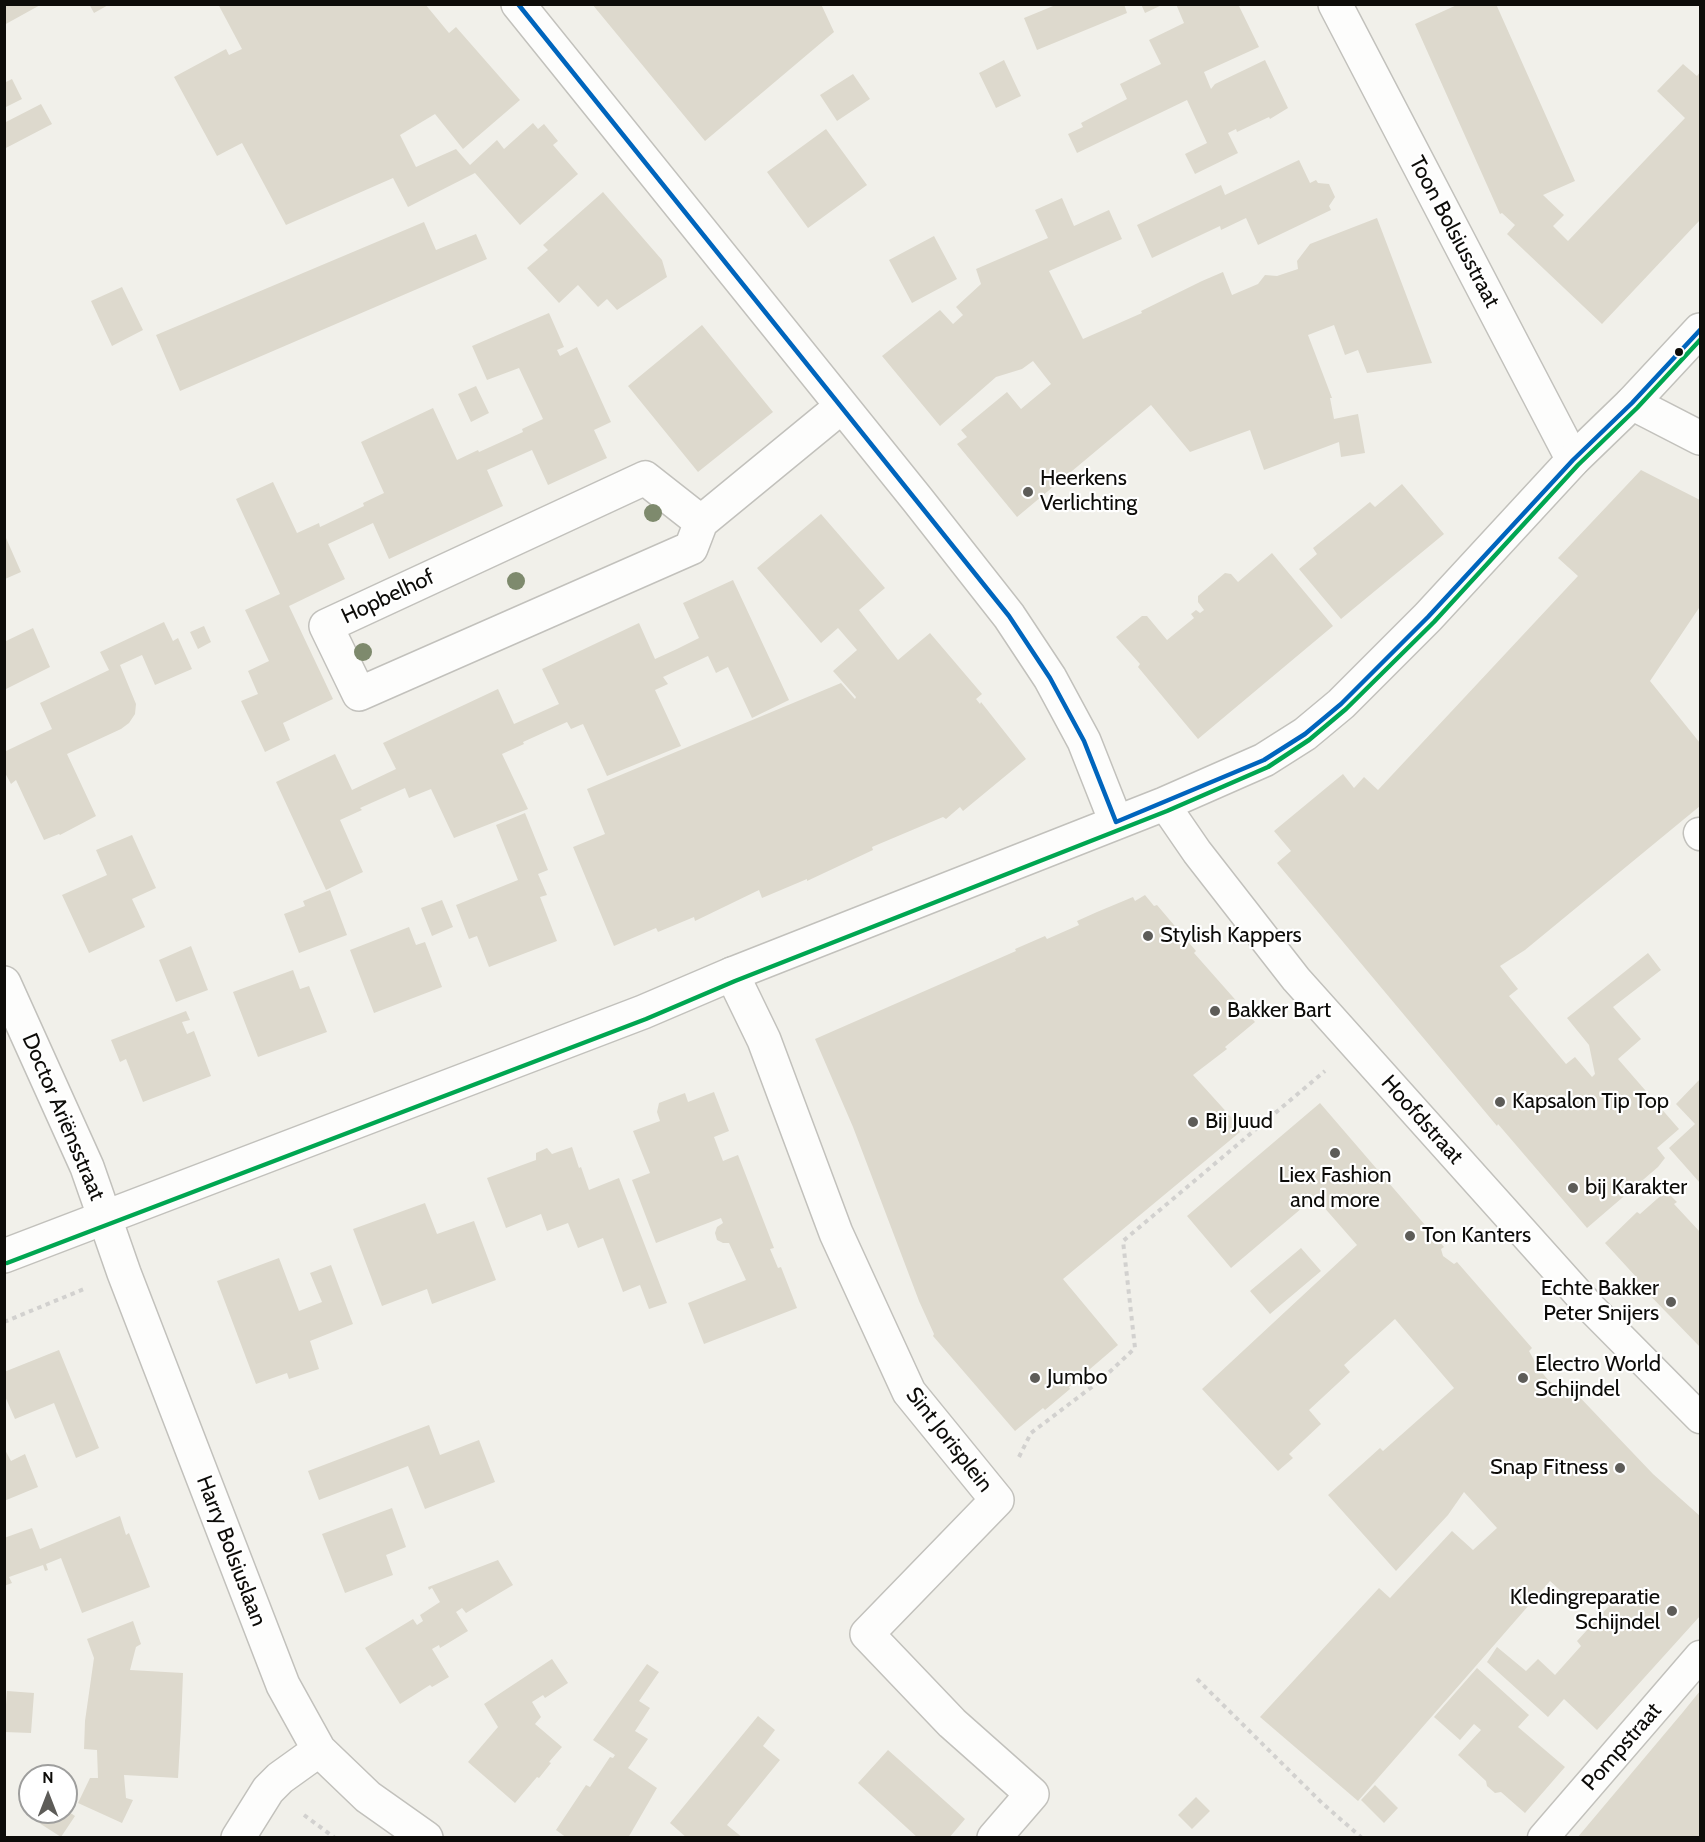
<!DOCTYPE html>
<html>
<head>
<meta charset="utf-8">
<style>
  body { margin:0 }
  #map { position:relative; width:1705px; height:1842px; overflow:hidden; background:#f1f0ea; font-family:Cabin,sans-serif }
  canvas { display:block }
  .frame { position:absolute; inset:0; border:6px solid #0d0c09; pointer-events:none }
  .north { position:absolute; left:18px; top:1764px; width:60px; height:60px; box-sizing:border-box; background:#fff; border:2px solid #9e9e9d; border-radius:50%; rotate:0deg; font-size:16px; font-weight:700; line-height:24px; text-align:center; color:#0d0c09 }
  .north::after { content:''; display:block; margin:auto; width:21px; height:27px; background:#5d5c58; clip-path:polygon(50% 0,100% 100%,50% 72%,0 100%) }
</style>
</head>
<body>
<div id="map">
<canvas width="1705" height="1842"></canvas>
<div class="frame"></div>
<div class="north">N</div>
</div>
<script>
const ctx = document.querySelector('canvas').getContext('2d');
ctx.lineJoin = 'round';
function fillPath(path, color) { ctx.fillStyle = color; ctx.fill(path, 'evenodd'); }
const shape = rows => new Path2D(rows.map(r => 'M' + r).join(''));
function stroke(path, color, width, dash) { ctx.strokeStyle = color; ctx.lineWidth = width; ctx.lineCap = dash ? 'butt' : 'round'; ctx.setLineDash(dash || []); ctx.stroke(path); }
function drawText(font, color, halo, rows, align = 'center') {
  ctx.font = font + ' Cabin,sans-serif'; ctx.lineWidth = 4.5; ctx.setLineDash([]); ctx.textBaseline = 'middle'; ctx.strokeStyle = halo; ctx.fillStyle = color; for (const [text, x, y, turn = 0] of rows) {
    ctx.save(); ctx.translate(x, y); ctx.rotate((+turn || 0) * Math.PI / 180); ctx.textAlign = isNaN(turn) ? turn : align; if (halo) ctx.strokeText(text, 0, 0); ctx.fillText(text, 0, 0); ctx.restore();
  }
}
fillPath(shape([
  [4,4,42,4,4,25],
  [89,4,110,4,94,13],
  [218,4,425,4,449,33,456,27,520,100,463,149,435,114,400,135,416,167,456,149,470,165,497,140,504,149,533,123,538,129,544,124,558,141,553,145,578,174,520,225,475,173,408,207,393,178,286,225,242,143,217,156,174,77,226,49,229,55,242,49],
  [592,4,821,4,834,32,705,141],
  [1058,4,1124,4,1127,13,1037,50,1024,18],
  [1141,4,1164,4,1145,13],
  [1176,4,1238,4,1259,47,1204,72,1211,89,1215,84,1265,60,1288,108,1270,119,1269,117,1237,132,1236,129,1228,133,1238,153,1195,174,1185,154,1207,143,1187,100,1077,153,1068,134,1083,127,1081,123,1127,99,1120,84,1161,64,1149,40,1184,23],
  [1459,4,1496,4,1575,181,1543,195,1564,215,1553,226,1568,241,1685,118,1657,91,1683,64,1697,76,1700,72,1700,220,1602,324,1507,234,1515,225,1502,213,1500,214,1415,24],
  [1004,60,1021,96,996,108,979,73],
  [853,74,870,99,837,121,820,95],
  [12,79,22,99,4,108,4,83],
  [41,104,52,124,4,149,4,123],
  [826,129,867,185,808,228,767,172],
  [1299,160,1310,183,1316,180,1318,183,1329,184,1335,197,1329,206,1331,210,1258,245,1246,218,1221,230,1220,226,1152,258,1137,225,1221,185,1225,195],
  [603,192,662,260,667,277,617,310,607,299,598,307,578,285,559,303,527,268,548,250,543,245],
  [1062,198,1074,226,1109,210,1122,239,1049,271,1083,339,1142,313,1141,311,1202,281,1223,272,1232,295,1258,284,1265,275,1277,276,1298,269,1297,261,1310,244,1377,218,1432,363,1367,373,1358,350,1345,355,1334,325,1308,335,1332,398,1330,398,1334,419,1358,414,1365,453,1341,457,1339,442,1264,470,1250,430,1190,452,1151,405,1017,517,957,444,967,437,961,430,1007,392,1021,409,1051,384,1033,361,1022,369,996,377,940,426,882,356,940,310,953,324,963,315,956,307,981,284,976,269,1048,238,1035,210],
  [424,222,436,250,476,234,487,259,180,391,156,335],
  [934,236,957,279,912,303,889,260],
  [122,287,143,330,112,346,91,301],
  [549,313,564,347,557,350,560,356,577,347,611,422,594,430,607,458,548,485,532,450,487,470,503,506,389,559,373,523,328,544,345,579,289,606,333,699,283,723,290,740,265,752,241,701,258,694,248,671,269,661,245,610,280,594,236,499,273,482,297,533,319,523,320,527,364,506,363,503,384,493,361,442,433,408,457,460,478,450,479,452,523,432,522,429,543,419,519,368,487,380,472,346],
  [702,325,773,412,698,472,628,386],
  [476,386,489,413,471,422,458,394],
  [1641,470,1700,500,1700,609,1699,608,1650,681,1700,743,1700,806,1525,950,1500,966,1518,989,1509,996,1566,1064,1575,1057,1592,1077,1595,1074,1589,1045,1567,1018,1648,953,1661,970,1613,1007,1641,1039,1618,1059,1679,1129,1657,1148,1665,1158,1658,1167,1587,1228,1498,1124,1497,1126,1277,863,1291,851,1274,831,1343,774,1354,788,1364,777,1378,790,1578,576,1558,558],
  [1402,484,1444,534,1341,619,1299,569,1317,554,1313,548,1370,502,1375,507],
  [821,514,885,588,859,610,898,660,930,633,982,694,976,699,980,704,981,702,1026,759,963,811,960,807,946,819,943,817,872,847,873,850,807,881,807,879,762,898,759,890,695,921,694,917,658,932,656,928,614,946,573,847,605,834,587,789,841,683,855,699,856,697,833,671,857,650,838,628,821,643,757,568],
  [6,538,21,572,5,579,5,539],
  [1272,553,1333,626,1198,739,1138,667,1140,664,1116,637,1142,616,1147,616,1167,640,1194,618,1191,614,1196,610,1200,613,1204,610,1198,602,1198,596,1225,573,1231,574,1238,582],
  [733,580,789,700,752,718,728,667,716,673,708,656,663,677,668,684,655,690,681,746,607,776,583,724,571,729,567,722,523,742,524,744,502,754,528,809,454,838,431,789,409,798,405,788,360,808,362,810,340,820,363,872,326,890,276,782,335,754,352,790,396,769,383,743,498,689,514,724,559,704,542,669,639,623,655,659,677,649,699,638,683,603],
  [164,622,173,641,178,638,192,669,155,685,142,655,120,665,136,704,135,714,129,723,121,729,67,754,96,816,60,835,59,834,44,840,16,780,11,784,4,771,4,752,52,729,40,703,109,670,100,652],
  [204,626,211,642,198,649,190,632],
  [33,628,50,667,4,690,4,642],
  [525,813,548,870,538,874,547,895,540,897,557,941,489,967,477,936,469,939,456,905,518,880,496,825],
  [132,835,156,888,132,899,145,927,89,953,62,895,107,875,96,850],
  [330,890,347,935,299,953,284,914,305,906,303,901],
  [1145,895,1154,906,1157,905,1196,951,1194,953,1255,1022,1225,1047,1227,1049,1193,1075,1241,1128,1238,1129,1240,1132,1063,1279,1118,1345,1069,1387,1070,1389,1045,1410,1043,1408,1015,1431,933,1336,934,1334,919,1301,853,1127,815,1039,1016,951,1015,949,1045,936,1047,939,1079,925,1077,921,1097,912,1133,897,1135,901],
  [442,900,453,927,432,936,421,908],
  [409,927,416,945,425,942,442,987,374,1013,350,950],
  [191,946,208,990,176,1002,159,960],
  [293,970,300,989,309,986,327,1032,258,1057,233,992],
  [186,1011,190,1020,182,1022,187,1034,194,1031,211,1076,143,1102,126,1059,120,1062,111,1040],
  [1700,1079,1700,1183,1669,1148,1695,1124,1676,1104],
  [714,1092,729,1131,714,1137,723,1161,738,1155,774,1248,770,1249,778,1268,781,1267,797,1308,704,1344,688,1303,746,1280,729,1243,723,1243,717,1240,715,1233,717,1227,723,1223,721,1218,656,1243,632,1180,650,1173,633,1131,660,1121,657,1112,659,1103,685,1093,688,1102],
  [1320,1103,1444,1247,1441,1249,1443,1256,1454,1264,1457,1262,1532,1348,1529,1351,1539,1369,1549,1381,1565,1391,1570,1387,1653,1474,1700,1516,1700,1616,1597,1730,1564,1699,1548,1717,1487,1662,1497,1647,1526,1671,1538,1659,1555,1675,1581,1646,1577,1641,1609,1606,1592,1593,1579,1607,1550,1581,1358,1801,1260,1717,1379,1588,1390,1598,1452,1531,1473,1550,1497,1528,1464,1492,1448,1515,1396,1571,1328,1495,1380,1448,1383,1451,1454,1388,1395,1319,1344,1365,1350,1372,1309,1410,1321,1424,1289,1454,1293,1458,1278,1471,1202,1389,1357,1245,1315,1197,1231,1268,1187,1216],
  [572,1147,579,1168,581,1167,589,1190,619,1178,667,1303,649,1309,640,1285,623,1292,603,1238,578,1248,568,1223,547,1231,541,1214,506,1228,487,1178,536,1160,536,1153,547,1148,552,1154],
  [1666,1191,1677,1202,1674,1204,1700,1232,1700,1347,1636,1281,1638,1279,1605,1243,1637,1212,1640,1214],
  [425,1203,437,1234,474,1221,496,1280,432,1304,427,1289,382,1306,353,1229],
  [1301,1248,1321,1271,1270,1314,1250,1291],
  [279,1258,299,1311,322,1302,310,1273,331,1265,353,1324,310,1341,319,1369,289,1379,287,1373,256,1384,217,1281],
  [59,1350,99,1448,76,1458,54,1403,15,1419,4,1394,4,1372],
  [429,1425,440,1455,479,1440,495,1482,425,1509,408,1466,319,1500,308,1471],
  [4,1448,11,1461,25,1454,38,1487,4,1501],
  [392,1508,406,1547,386,1555,393,1575,345,1593,322,1534],
  [120,1516,126,1535,129,1533,150,1587,82,1613,61,1558,46,1564,48,1570,45,1571,43,1565,9,1577,12,1583,4,1586,4,1538,32,1528,40,1549],
  [498,1560,513,1585,466,1613,462,1608,456,1612,468,1631,440,1648,439,1645,432,1649,449,1677,432,1687,430,1685,400,1704,365,1648,413,1619,417,1625,423,1621,420,1615,440,1602,432,1588,429,1590,428,1587],
  [133,1621,141,1644,136,1647,130,1670,183,1673,181,1726,178,1778,124,1775,126,1798,133,1800,122,1823,78,1803,90,1778,98,1778,97,1750,84,1749,85,1721,94,1658,87,1639],
  [552,1659,568,1683,545,1698,543,1695,532,1702,541,1717,535,1724,562,1747,549,1762,551,1763,539,1778,537,1777,515,1803,468,1762,498,1727,484,1704],
  [647,1664,659,1672,639,1701,650,1708,635,1731,648,1739,628,1768,657,1788,628,1838,567,1838,556,1830,586,1785,590,1787,610,1757,613,1758,615,1755,593,1740],
  [1477,1668,1529,1715,1518,1727,1565,1767,1525,1813,1501,1792,1495,1793,1487,1786,1486,1781,1458,1755,1481,1730,1474,1724,1460,1740,1434,1717],
  [7,1691,34,1693,31,1733,4,1732],
  [1700,1691,1700,1838,1577,1838,1683,1712],
  [758,1716,775,1730,763,1746,780,1760,727,1825,743,1838,687,1838,670,1823],
  [888,1750,965,1819,949,1838,918,1838,858,1783],
  [1375,1785,1398,1808,1384,1823,1361,1800],
  [1196,1797,1210,1811,1192,1829,1178,1815],
  [66,1810,75,1816,61,1837,33,1819,38,1812,66,1812]
]), '#ddd9cd');
const pedestrian = shape([
  [1164,804,1197,852,1296,979,1591,1308,1700,1418],
  [1699,833,1700,835],
  [1543,1838,1700,1656]
]);
const minor = shape([
  [1335,4,1573,460],
  [1632,403,1700,438],
  [701,522,645,478,326,626,359,694,691,548,701,522,841,407],
  [732,974,764,1040,836,1233,909,1392,997,1500,867,1634,952,1723,1032,1794,994,1838],
  [4,983,87,1167,124,1273,283,1685,319,1750,368,1797,426,1838],
  [238,1838,268,1790,280,1778,319,1750]
]);
const tertiary = shape([
  [518,4,917,499,1009,616,1050,678,1084,741,1116,822],
  [4,1256,643,1012,732,974,1164,804,1264,760,1305,734,1341,704,1428,617,1573,460,1632,403,1700,330]
]);
stroke(pedestrian, '#c2c1bc', 33);
stroke(minor, '#c2c1bc', 36);
stroke(tertiary, '#c2c1bc', 36);
stroke(shape([
  [4,1322,84,1289],
  [1019,1457,1031,1433,1101,1380,1135,1348,1123,1241,1325,1071],
  [1197,1679,1322,1803,1362,1838],
  [304,1815,335,1838]
]), '#d2d1cf', 4, [4.5, 4.5]);
stroke(pedestrian, '#fdfdfc', 30);
stroke(minor, '#fdfdfc', 33);
stroke(tertiary, '#fdfdfc', 33);
stroke(shape([
  [518,4,1009,616,1050,678,1084,741,1116,822],
  [1116,822,1264,760,1305,734,1341,704,1428,617,1573,460,1632,403,1700,330]
]), '#0065bd', 4.5);
stroke(shape([
  [7,1263,646,1019,735,981,1167,811,1268,767,1309,740,1346,709,1434,622,1578,465,1637,408,1700,340]
]), '#00a651', 4.5);
ctx.fillStyle = '#7e8a6d';
for (const [x, y] of [
  [653,513],
  [516,581],
  [363,652]
]) { ctx.beginPath(); ctx.arc(x, y, 9, 0, 2 * Math.PI); ctx.fill(); }
for (const [x, y, r, color] of [
  [1679,352,5,"#0d0c09"],
  [1028,492,6,"#5d5c58"],
  [1148,936,6,"#5d5c58"],
  [1215,1011,6,"#5d5c58"],
  [1500,1102,6,"#5d5c58"],
  [1193,1122,6,"#5d5c58"],
  [1335,1153,6,"#5d5c58"],
  [1573,1188,6,"#5d5c58"],
  [1410,1236,6,"#5d5c58"],
  [1671,1302,6,"#5d5c58"],
  [1035,1378,6,"#5d5c58"],
  [1523,1378,6,"#5d5c58"],
  [1620,1468,6,"#5d5c58"],
  [1672,1611,6,"#5d5c58"]
]) { const dot = new Path2D(); dot.arc(x, y, r, 0, 2 * Math.PI); ctx.fillStyle = color; ctx.fill(dot); stroke(dot, '#fff', 2); }
drawText('22px', '#0d0c09', '#fff', [
  ["Toon Bolsiusstraat",1454,232,62],
  ["Hopbelhof",388,597,-25],
  ["Doctor Ariënsstraat",63,1117,67],
  ["Hoofdstraat",1422,1120,48],
  ["Sint Jorisplein",949,1440,52],
  ["Harry Bolsiuslaan",231,1551,69],
  ["Pompstraat",1622,1747,-49]
]);
drawText('22px', '#0d0c09', '#fff', [
  ["Heerkens",1040,479],
  ["Verlichting",1040,504],
  ["Stylish Kappers",1160,936],
  ["Bakker Bart",1227,1011],
  ["Kapsalon Tip Top",1512,1102],
  ["Bij Juud",1205,1122],
  ["Liex Fashion",1335,1176,"center"],
  ["and more",1335,1201,"center"],
  ["bij Karakter",1585,1188],
  ["Ton Kanters",1422,1236],
  ["Echte Bakker",1659,1289,"right"],
  ["Peter Snijers",1659,1314,"right"],
  ["Electro World",1535,1365],
  ["Schijndel",1535,1390],
  ["Jumbo",1047,1378],
  ["Snap Fitness",1608,1468,"right"],
  ["Kledingreparatie",1660,1598,"right"],
  ["Schijndel",1660,1623,"right"]
], 'left');
</script>
</body>
</html>
